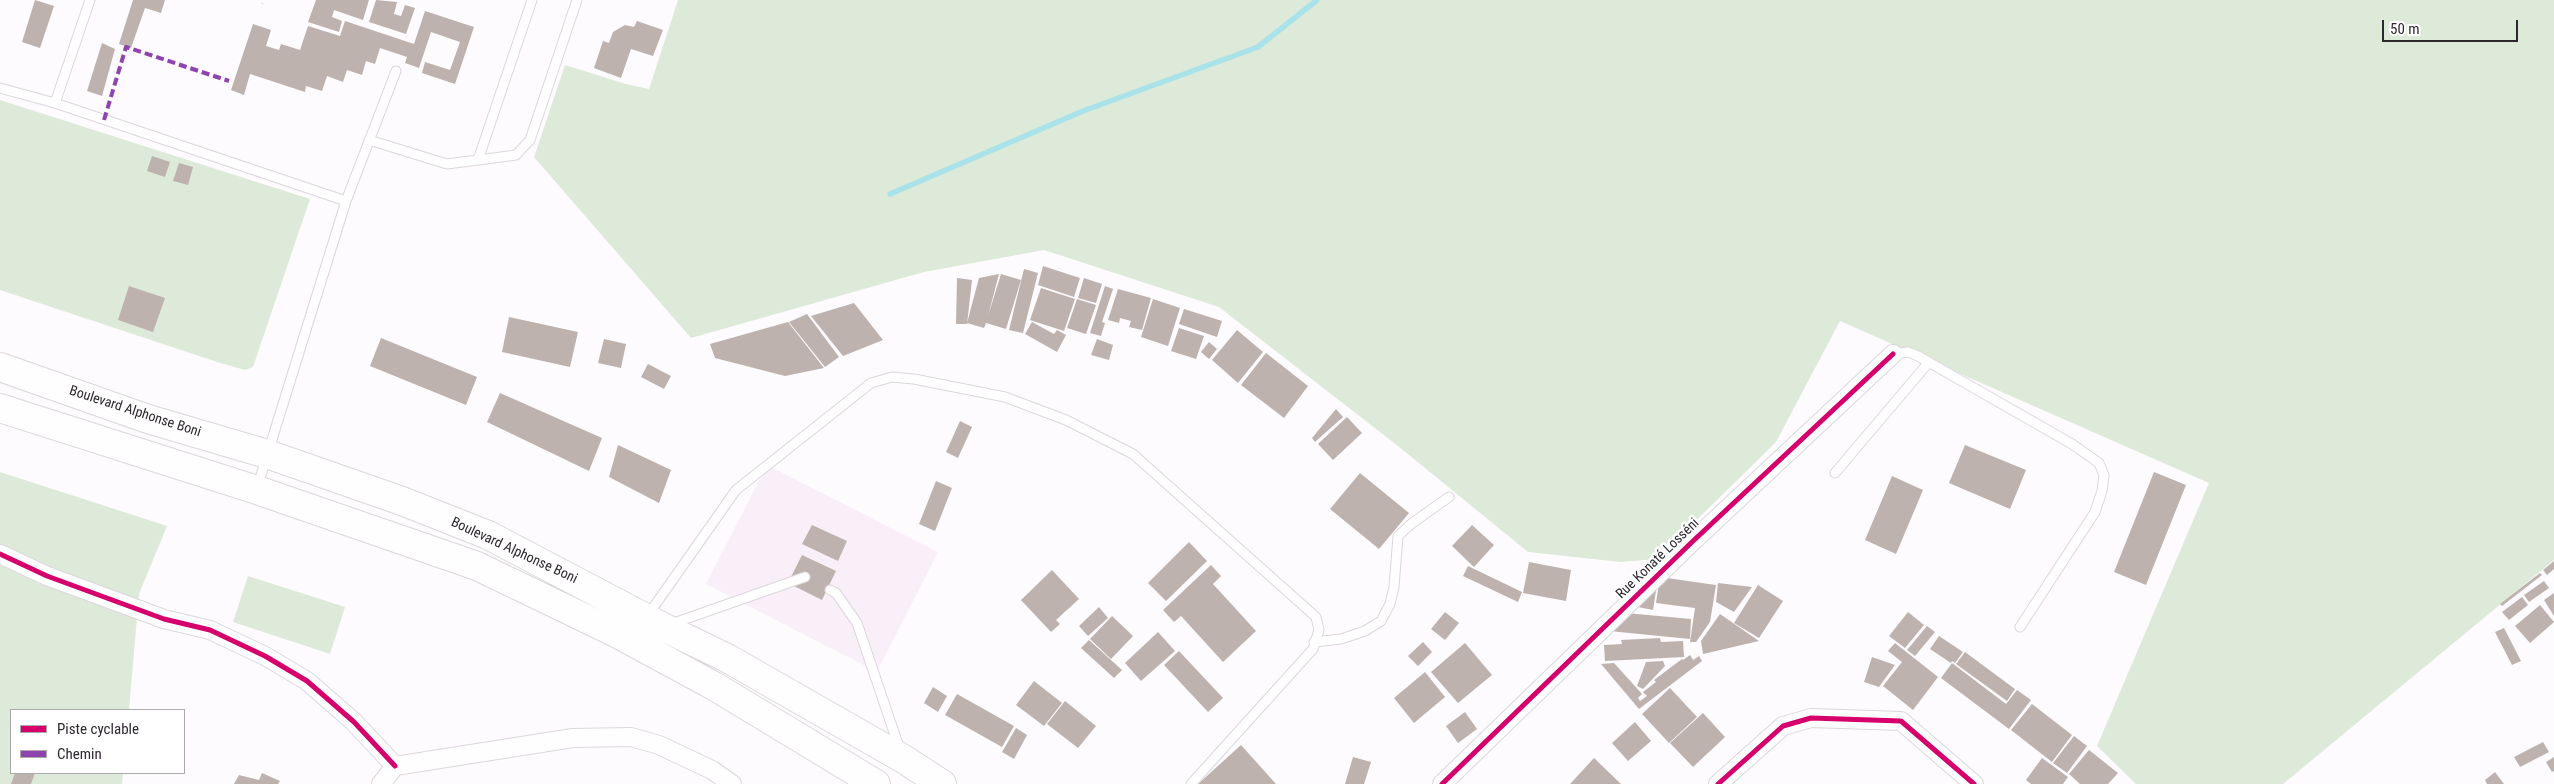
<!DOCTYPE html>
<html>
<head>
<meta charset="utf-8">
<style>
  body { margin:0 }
  #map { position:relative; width:2554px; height:784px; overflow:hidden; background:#fdfbfd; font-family:"Roboto Condensed",sans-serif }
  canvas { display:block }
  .legend { position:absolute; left:10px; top:709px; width:175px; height:65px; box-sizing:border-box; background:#fff; border:1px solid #aba9ab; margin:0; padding:6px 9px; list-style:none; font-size:15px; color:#2d272e }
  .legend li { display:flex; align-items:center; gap:10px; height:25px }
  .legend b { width:25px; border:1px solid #aba9ab }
  .scale { position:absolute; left:2382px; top:20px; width:136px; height:22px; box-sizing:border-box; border:2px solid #2d272e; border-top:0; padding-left:6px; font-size:15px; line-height:18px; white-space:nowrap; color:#2d272e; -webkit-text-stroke:4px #fff; paint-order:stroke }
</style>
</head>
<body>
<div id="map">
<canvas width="2554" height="784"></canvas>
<ul class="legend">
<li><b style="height:6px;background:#d6006c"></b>Piste cyclable</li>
<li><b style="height:6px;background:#8e44ad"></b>Chemin</li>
</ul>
<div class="scale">50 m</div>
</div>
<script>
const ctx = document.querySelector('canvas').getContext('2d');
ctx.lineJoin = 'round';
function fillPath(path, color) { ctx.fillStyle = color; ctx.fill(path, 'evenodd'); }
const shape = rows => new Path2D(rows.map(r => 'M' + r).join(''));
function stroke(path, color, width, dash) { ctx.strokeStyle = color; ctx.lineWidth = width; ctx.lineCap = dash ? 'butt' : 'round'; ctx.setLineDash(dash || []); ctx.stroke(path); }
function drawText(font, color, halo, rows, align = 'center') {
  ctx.font = font + ' "Roboto Condensed",sans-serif'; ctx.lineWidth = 5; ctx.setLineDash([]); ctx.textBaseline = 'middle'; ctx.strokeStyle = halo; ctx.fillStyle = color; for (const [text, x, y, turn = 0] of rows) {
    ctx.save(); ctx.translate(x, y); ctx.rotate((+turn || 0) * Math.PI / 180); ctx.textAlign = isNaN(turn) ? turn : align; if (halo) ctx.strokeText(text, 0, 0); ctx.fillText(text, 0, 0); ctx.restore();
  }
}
fillPath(shape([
  [767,465,938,552,877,672,706,584]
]), '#f8eff8');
fillPath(shape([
  [678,0,2554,0,2554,560,2283,784,2136,784,2097,746,2209,483,1840,321,1776,442,1657,559,1621,562,1528,552,1398,446,1219,307,1044,250,924,272,691,338,534,157,565,65,626,84,649,89],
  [0,100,310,199,253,367,245,370,217,362,0,290],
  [0,472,167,526,139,594,129,710,11,710,11,773,123,773,122,784,0,784],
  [248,576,345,607,330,654,233,622]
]), '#ddead9');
stroke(shape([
  [890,194,1083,111,1258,47,1317,0]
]), '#aae2ea', 5.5);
fillPath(shape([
  [35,0,54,6,40,48,22,42],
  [133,0,165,0,161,13,145,8,131,48,119,44],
  [316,0,369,0,363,20,334,10,332,17,342,21,339,32,308,22],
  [376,0,397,2,394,14,401,16,405,5,415,8,406,34,369,22],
  [425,11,474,27,455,84,422,73,425,62,450,70,460,42,431,32,419,68,405,63,407,57,380,48,375,64,366,61,362,75,347,70,343,82,327,76,322,91,306,86,305,92,250,74,244,95,231,90,253,24,271,30,266,46,279,50,281,44,300,50,308,26,340,36,345,21,414,44],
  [637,21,663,30,653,56,631,49,621,78,594,68,603,41,609,43,613,32,625,25,634,27],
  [102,43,115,49,102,96,87,91],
  [152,156,170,162,165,177,147,171],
  [179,163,193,167,188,185,173,181],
  [1043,266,1080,278,1074,297,1038,285],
  [1024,269,1038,273,1023,333,1009,330],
  [999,274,988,316,1001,274,1021,280,1006,329,986,323,984,328,967,323,979,278],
  [957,278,972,280,967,324,956,324],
  [1084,278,1102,284,1096,303,1078,298],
  [129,286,165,298,153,332,118,320],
  [1105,286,1113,289,1102,322,1105,323,1101,336,1090,333],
  [1041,288,1075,299,1064,331,1030,320],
  [1118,289,1151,298,1142,330,1129,327,1131,321,1120,318,1119,323,1108,320],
  [1077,299,1096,305,1086,334,1067,328],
  [1153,299,1180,308,1168,346,1141,337],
  [854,303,883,340,843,356,811,316],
  [1184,309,1222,321,1217,337,1179,324],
  [807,314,839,357,825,367,789,322],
  [509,317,578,332,570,367,502,352],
  [788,322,824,368,785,376,715,358,710,344],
  [1032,322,1054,334,1057,330,1066,335,1057,352,1025,334],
  [1179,328,1204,336,1196,359,1171,351],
  [1237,330,1263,352,1238,383,1212,360],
  [381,338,477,377,466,405,370,366],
  [604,339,626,344,621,368,598,363],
  [1097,339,1113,345,1109,360,1091,355],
  [1209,342,1217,349,1209,359,1201,352],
  [1266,353,1308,386,1284,418,1241,385],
  [648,364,671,376,664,389,641,377],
  [500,393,602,438,589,471,487,422],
  [1336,409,1343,417,1315,442,1312,438],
  [1347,417,1362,433,1333,460,1318,444],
  [960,421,972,427,958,458,946,452],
  [618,445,671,470,659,503,609,477],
  [1965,445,2026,470,2010,509,1949,483],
  [2154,472,2186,485,2146,585,2114,572],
  [1360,473,1409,513,1379,549,1330,509],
  [1892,476,1923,490,1896,554,1865,540],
  [936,481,952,488,935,531,919,524],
  [812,525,847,541,838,561,802,544],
  [1472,525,1494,545,1474,567,1452,546],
  [1189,542,1207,561,1166,601,1148,583],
  [802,555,836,571,822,600,788,583],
  [2554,561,2554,569,2547,575,2543,570],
  [1529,562,1571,570,1566,601,1523,593],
  [1211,565,1221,576,1213,584,1256,631,1223,662,1181,616,1174,622,1163,610],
  [1468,566,1522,592,1518,602,1463,576],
  [1052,570,1079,599,1056,620,1060,624,1051,632,1021,600],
  [2540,573,2542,575,2502,606,2500,604],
  [1660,577,1716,585,1710,622,1696,642,1690,642,1695,608,1656,603],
  [1658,578,1653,610,1638,607,1643,593],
  [2544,581,2549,588,2529,602,2524,595],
  [1718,583,1752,587,1734,612,1716,602],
  [1758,585,1783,601,1759,638,1734,623],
  [2554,593,2554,616,2544,600],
  [2522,597,2528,605,2509,620,2502,612],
  [2540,605,2554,622,2530,643,2515,626],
  [1099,607,1108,618,1088,636,1079,626],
  [1445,612,1459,623,1445,640,1431,629],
  [1908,612,1924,625,1905,648,1889,636],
  [1626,613,1691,619,1690,639,1609,631],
  [1720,614,1759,641,1703,654,1701,641],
  [1112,616,1133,636,1111,659,1090,639],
  [1927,626,1935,632,1915,656,1907,650],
  [2504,628,2521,661,2512,665,2495,632],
  [1158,632,1175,651,1141,681,1125,663],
  [1939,636,1963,652,1955,663,1952,661,1951,663,1930,649],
  [1660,638,1661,642,1683,641,1684,657,1605,661,1604,645,1622,644,1621,640],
  [1089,640,1122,670,1114,678,1081,648],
  [1423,642,1432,652,1418,666,1408,656],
  [1465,643,1492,675,1458,703,1431,672],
  [1895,643,1938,677,1913,710,1883,686,1902,662,1888,651],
  [1179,651,1223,698,1208,712,1164,665],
  [1965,652,2015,689,2007,701,1956,664],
  [1690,655,1693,660,1699,656,1702,661,1639,709,1601,664,1614,663,1642,694,1638,698,1640,701,1647,696,1643,692,1656,682,1654,680,1682,659,1683,660],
  [1872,657,1895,665,1879,687,1864,682],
  [1663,661,1665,666,1643,689,1637,686,1646,662],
  [1952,663,2006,704,2017,690,2031,700,2009,729,1941,678],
  [1425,672,1445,697,1414,723,1394,698],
  [1034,681,1062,703,1044,726,1016,705],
  [933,687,947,696,938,712,924,703],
  [1670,688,1697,717,1669,743,1642,714],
  [957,694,1014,726,1002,747,945,715],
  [1065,701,1096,726,1078,748,1047,724],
  [2032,704,2072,735,2052,762,2011,730],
  [1465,712,1477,729,1458,743,1446,726],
  [1703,713,1725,737,1693,767,1670,743],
  [1635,722,1651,741,1628,761,1612,743],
  [1016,728,1027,735,1014,759,1002,752],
  [2074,736,2087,746,2067,773,2053,763],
  [2543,742,2549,752,2520,767,2514,757],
  [1241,745,1276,784,1198,784],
  [2089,750,2118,773,2108,784,2080,784,2069,774],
  [1353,757,1371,762,1364,784,1345,784],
  [2554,757,2554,771,2552,772,2546,762],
  [1594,758,1621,784,1570,784],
  [2042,758,2068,777,2063,784,2031,784,2026,780],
  [2495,772,2504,784,2487,784,2485,780],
  [15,773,35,773,31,784,11,784],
  [262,773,280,781,278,784,234,784,239,775,259,780]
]), '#bdb2ad');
const service = shape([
  [0,88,55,103,346,201],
  [55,103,90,0],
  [369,140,447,164,478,160,532,0],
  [478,160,516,155,530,140,577,0],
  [1893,354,1908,352,1918,356,2072,444,2099,463,2104,475,2102,491,2095,512,2020,627],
  [1835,473,1929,362],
  [257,488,346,201,396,71],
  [830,590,836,593,857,623,900,750],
  [648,615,736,490,871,383,892,377,914,379,1005,397,1066,420,1133,454,1316,617,1319,630,1313,649,1191,784],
  [671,624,805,577],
  [1314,642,1341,639,1365,631,1381,621,1390,604,1394,587,1398,536,1411,524,1449,497]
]);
const minor = shape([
  [0,554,47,576,164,619,210,630,265,656,307,681,354,722,395,766],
  [381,784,395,766,573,738,631,737,659,745,712,770,732,784],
  [1442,784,1692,542,1893,354],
  [1718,784,1783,726,1811,718,1901,721,1974,784]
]);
const primary = shape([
  [0,367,148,419,267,454,402,501,488,535,663,627,727,658,902,758,942,784],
  [0,408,257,490,477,566,616,633,714,686,876,784]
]);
stroke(service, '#dbd7db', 11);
stroke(minor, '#dbd7db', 20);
stroke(primary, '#dbd7db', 30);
stroke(shape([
  [262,4,264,0],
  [109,70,119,74]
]), '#e0e0e0', 3, [1, 4]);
stroke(service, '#fffeff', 9);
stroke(minor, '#fffeff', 18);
stroke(primary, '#fffeff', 28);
stroke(shape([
  [104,120,126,47,229,81]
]), '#8e44ad', 4, [8, 4]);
stroke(shape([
  [0,554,47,576,164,619,210,630,265,656,307,681,354,722,395,766],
  [1442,784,1692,542,1893,354],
  [1718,784,1783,726,1811,718,1901,721,1974,784]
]), '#d6006c', 5);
drawText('14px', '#2d272e', '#fff', [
  ["Boulevard Alphonse Boni",135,412,18],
  ["Boulevard Alphonse Boni",514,551,25],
  ["Rue Konaté Losséni",1658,559,-44]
]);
</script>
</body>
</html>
